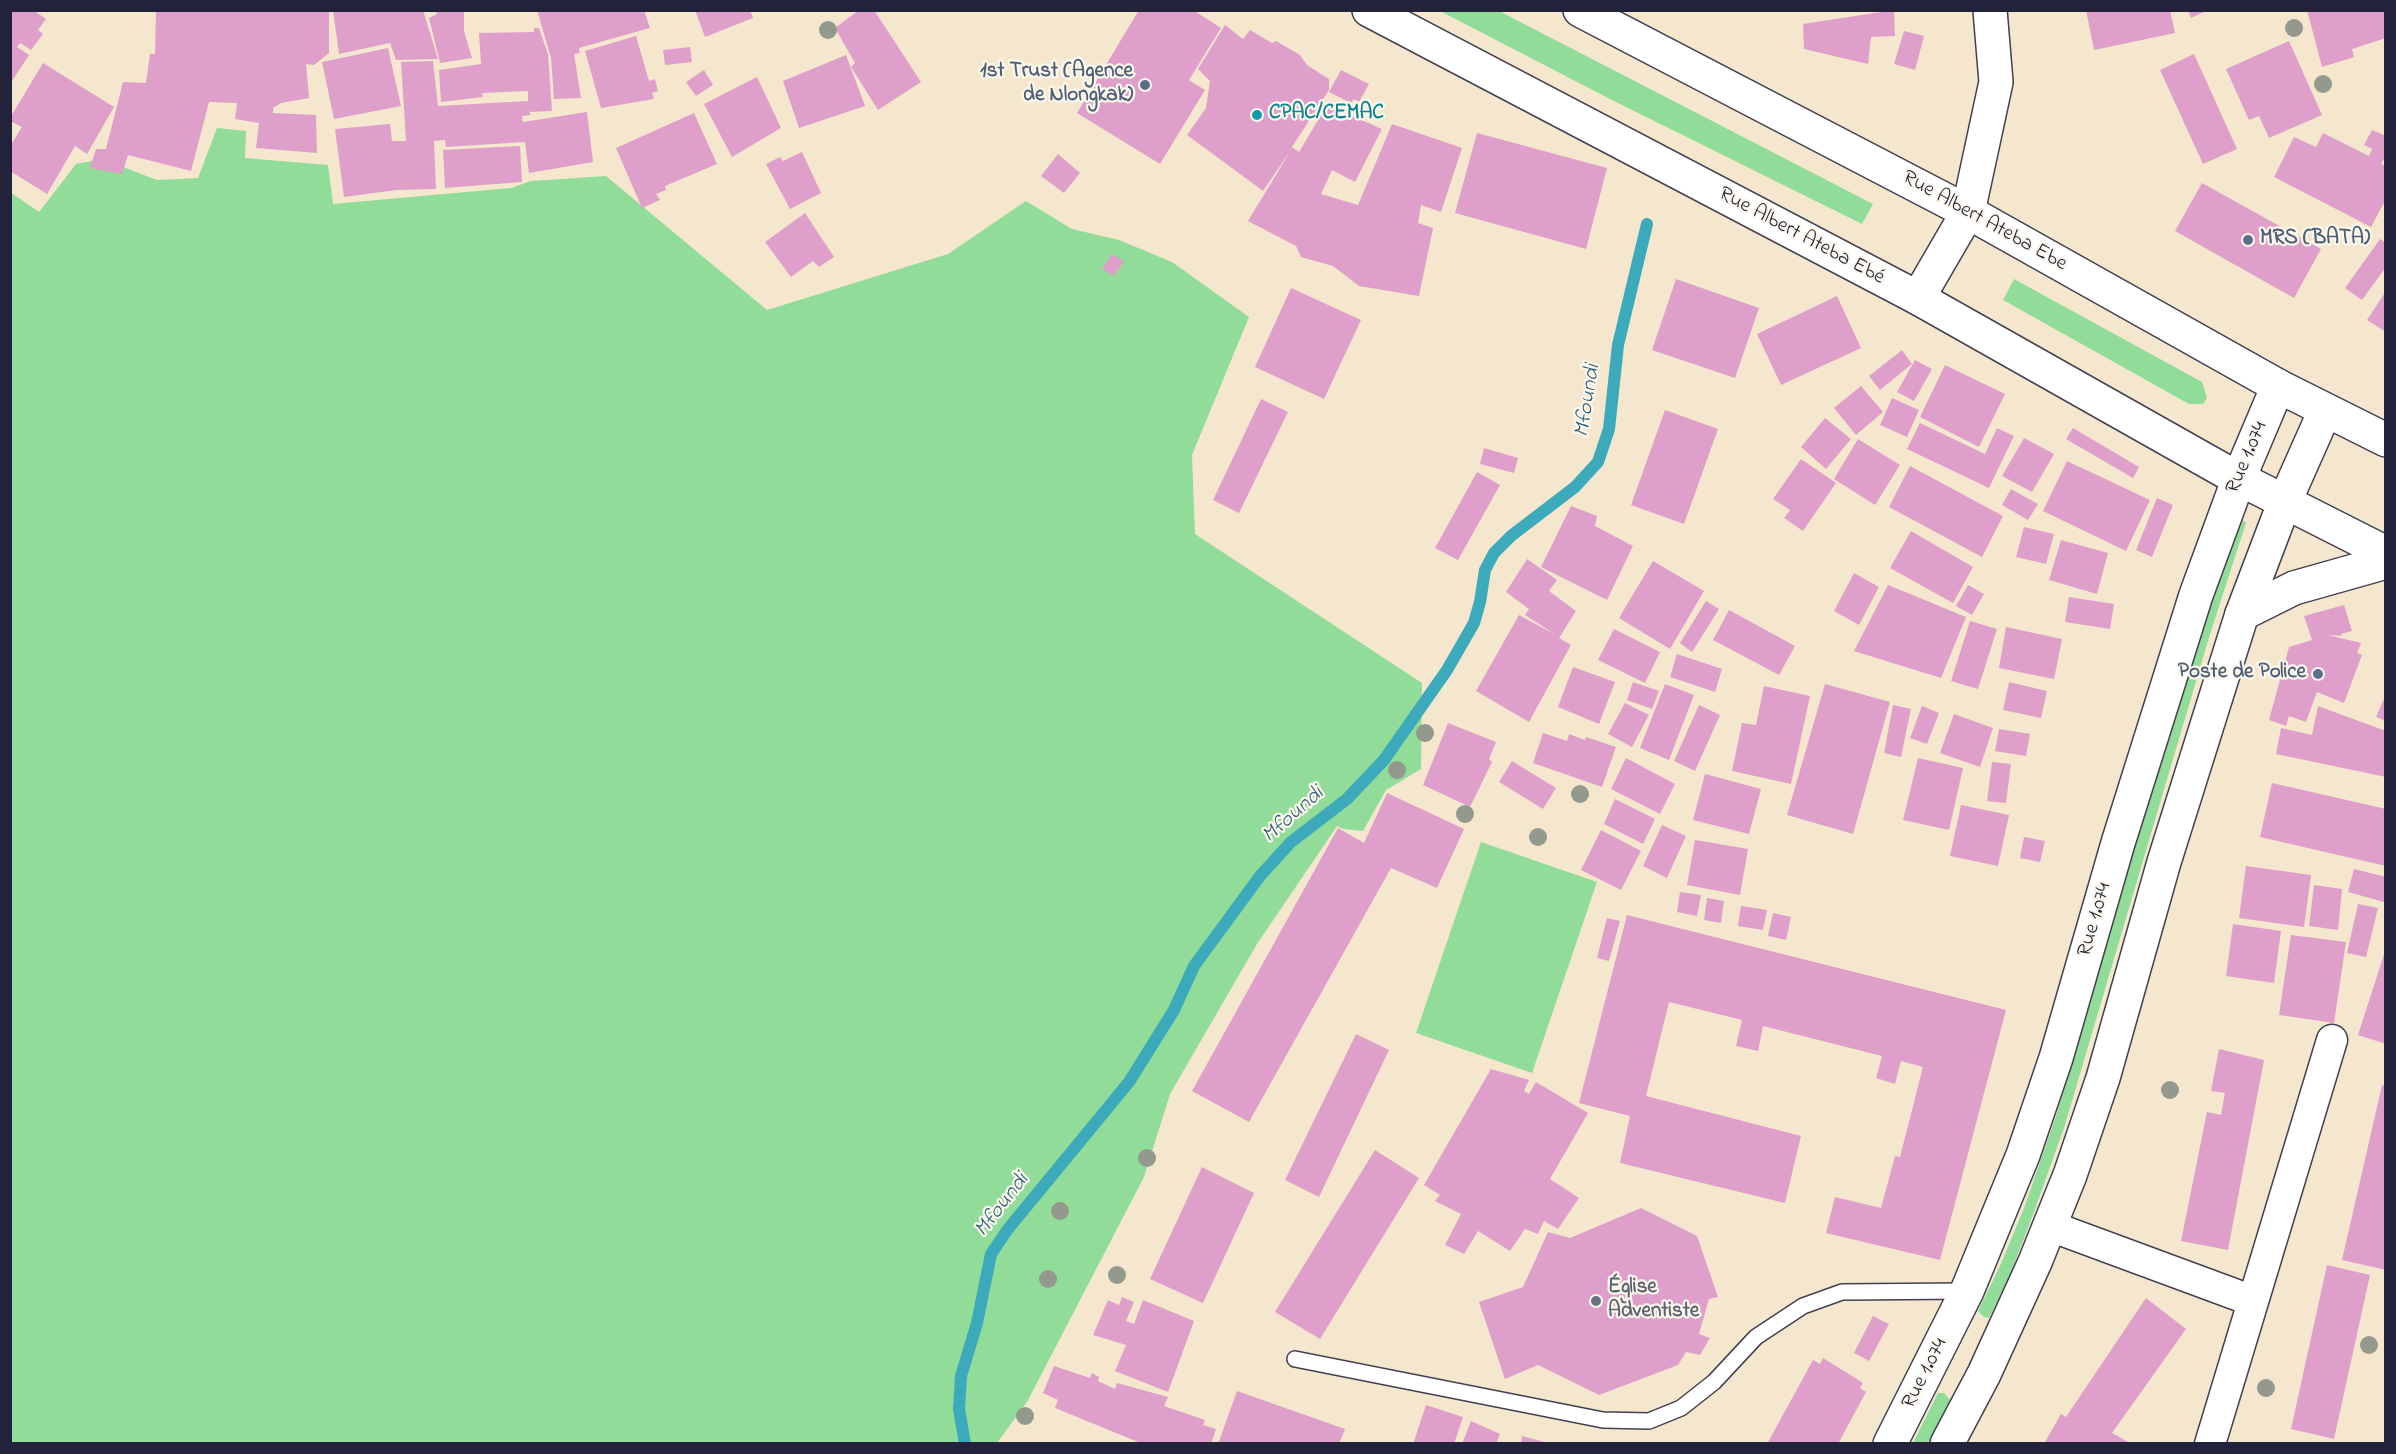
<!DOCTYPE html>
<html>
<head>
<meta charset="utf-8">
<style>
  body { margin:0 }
  #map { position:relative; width:2396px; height:1454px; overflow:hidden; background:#f5e7ce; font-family:"Indie Flower",sans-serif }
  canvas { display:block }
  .frame { position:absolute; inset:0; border:12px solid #22223b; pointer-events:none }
</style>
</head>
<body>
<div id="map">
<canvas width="2396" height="1454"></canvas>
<div class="frame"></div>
</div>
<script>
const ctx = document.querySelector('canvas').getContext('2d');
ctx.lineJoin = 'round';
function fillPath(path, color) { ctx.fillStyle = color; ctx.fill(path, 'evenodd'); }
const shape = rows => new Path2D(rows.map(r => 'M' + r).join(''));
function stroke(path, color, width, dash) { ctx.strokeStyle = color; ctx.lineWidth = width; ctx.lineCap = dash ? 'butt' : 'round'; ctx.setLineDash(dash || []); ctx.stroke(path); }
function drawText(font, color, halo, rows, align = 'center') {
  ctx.font = font + ' "Indie Flower",sans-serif'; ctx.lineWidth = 4.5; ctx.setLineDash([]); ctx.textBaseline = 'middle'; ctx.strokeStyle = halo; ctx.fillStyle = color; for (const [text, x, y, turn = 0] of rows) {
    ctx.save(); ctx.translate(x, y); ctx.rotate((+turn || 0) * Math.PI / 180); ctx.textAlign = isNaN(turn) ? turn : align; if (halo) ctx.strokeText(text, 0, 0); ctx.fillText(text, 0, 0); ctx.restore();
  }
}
fillPath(shape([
  [1440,11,1499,11,1873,204,1862,224,1610,99],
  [217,128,246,131,245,158,328,165,333,204,511,188,531,181,606,176,767,310,948,254,1026,201,1072,229,1119,240,1172,262,1249,317,1192,455,1195,534,1422,683,1421,769,1386,790,1363,831,1343,829,1337,826,1257,944,1170,1094,1144,1177,1027,1402,997,1443,11,1443,10,192,39,212,76,164,102,159,157,180,198,178],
  [2014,279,2202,382,2207,398,2203,404,2189,404,2003,300],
  [2240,517,2246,523,2210,634,2064,1128,2033,1215,2010,1274,1989,1318,1984,1317,1978,1311,2000,1266,2024,1208,2056,1116,2136,839,2201,630],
  [1481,842,1597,882,1532,1073,1416,1033],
  [1938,1393,1944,1393,1950,1400,1928,1443,1913,1443]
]), '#91dc98');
stroke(shape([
  [965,1444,959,1409,961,1376,977,1323,991,1254,1008,1229,1129,1082,1174,1010,1194,966,1260,876,1291,842,1347,799,1384,760,1447,670,1474,623,1480,602,1485,570,1494,553,1511,536,1575,487,1598,462,1609,429,1618,345,1647,224]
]), '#3caabb', 12);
fillPath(shape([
  [10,10,33,10,46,19,38,30,43,34,31,50,20,43,17,47,29,55,10,84],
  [156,10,329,10,329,53,314,65,306,64,309,98,281,103,273,108,273,113,316,115,317,153,256,148,259,123,235,119,237,103,209,102,191,171,128,155,122,174,90,168,96,149,106,149,123,82,146,83,150,54,155,54],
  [333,10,423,10,438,59,396,60,390,43,339,54],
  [436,10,464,10,464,31,472,58,440,63,429,18,437,14],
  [537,10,644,10,650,28,579,48,580,53,574,54,581,98,554,99,551,58],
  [695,10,750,10,753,18,705,37],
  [859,10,874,10,921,82,878,110,851,67,855,63,835,28],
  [1139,10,1193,10,1221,28,1189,80,1205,90,1160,164,1077,113],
  [1894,10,1895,36,1871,37,1868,64,1804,49,1803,24],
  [2086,10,2170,10,2175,33,2094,50],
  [2188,10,2208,10,2191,18],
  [2307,10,2386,10,2386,38,2352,49,2354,57,2322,67],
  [1225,25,1243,39,1250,30,1272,43,1276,41,1300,55,1307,65,1329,79,1329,90,1292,147,1299,152,1327,105,1382,129,1355,182,1332,170,1321,194,1358,205,1392,124,1462,148,1441,212,1421,205,1418,223,1433,228,1419,296,1359,286,1333,266,1301,257,1296,246,1248,221,1291,150,1263,191,1187,135,1206,108,1210,81,1198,69],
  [534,28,539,28,548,54,552,111,529,112,531,115,522,116,523,122,587,112,593,162,529,173,525,142,446,147,445,140,434,141,436,189,397,190,344,197,335,129,390,124,392,141,406,141,401,62,433,61,438,106,528,101,528,91,482,93,483,97,441,102,439,70,481,64,479,33,534,32],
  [1904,31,1924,36,1915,70,1894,64],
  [636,36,649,81,655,79,658,91,652,93,654,99,601,108,585,51],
  [2289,41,2322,115,2269,138,2259,116,2249,120,2226,69],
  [690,47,692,62,665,65,663,50],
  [388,48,401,106,334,119,322,62],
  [2194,54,2237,149,2203,164,2160,70],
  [846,55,865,106,799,128,783,81],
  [43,63,114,107,87,154,75,146,47,194,10,171,10,146,22,127,10,121,10,118],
  [704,70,713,85,696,96,686,82],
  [1341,70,1369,84,1359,102,1354,99,1351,103,1329,92],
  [757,77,781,128,732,157,704,104],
  [694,113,717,164,665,186,666,190,656,194,660,200,642,208,616,148],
  [2372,130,2386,136,2386,155,2381,164,2386,166,2386,199,2371,227,2274,177,2294,137,2316,147,2323,133,2369,156,2372,149,2364,145],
  [1477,133,1607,168,1586,249,1455,213],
  [520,146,522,182,445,188,443,150],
  [802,152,821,193,790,209,766,164,780,157,783,161],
  [1058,154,1080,173,1064,193,1041,176],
  [2202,183,2321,249,2294,298,2175,231],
  [805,213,834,257,819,267,813,261,791,277,765,242],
  [2380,239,2386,243,2386,267,2362,300,2345,288],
  [1112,254,1124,261,1114,276,1102,269],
  [1676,279,1759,308,1735,378,1652,350],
  [1291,288,1361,320,1324,399,1255,367],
  [2386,291,2386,332,2367,320],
  [1837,296,1861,348,1781,385,1757,334],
  [1902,350,1912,364,1880,390,1869,376],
  [1915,360,1932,369,1914,401,1897,392],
  [1945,365,2005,394,1979,447,1920,417],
  [1861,386,1883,412,1856,435,1834,408],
  [1892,398,1919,410,1907,437,1880,425],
  [1261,399,1288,412,1239,513,1213,500],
  [1665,410,1718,429,1684,524,1631,505],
  [1825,418,1851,439,1826,469,1801,447],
  [1920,423,1985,454,1997,428,2014,436,1989,488,1907,449],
  [2073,428,2139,467,2133,478,2066,439],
  [2024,438,2054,454,2032,492,2002,476],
  [1858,439,1900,465,1875,505,1834,479],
  [1484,448,1518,458,1514,473,1480,464],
  [1801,459,1836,483,1803,531,1784,518,1790,510,1773,499],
  [2067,461,2150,500,2126,551,2043,511],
  [1910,466,2003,516,1982,557,1889,507],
  [1477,472,1500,485,1458,560,1435,548],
  [2011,489,2038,504,2028,520,2002,505],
  [2157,498,2173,505,2152,557,2136,550],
  [1571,506,1597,516,1595,526,1633,546,1607,600,1541,567],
  [2024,527,2054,534,2046,564,2016,557],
  [1911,531,1973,567,1953,603,1890,568],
  [2061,540,2108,553,2097,594,2049,580],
  [1527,559,1557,580,1549,591,1576,611,1559,638,1571,645,1529,722,1476,691,1519,615,1556,635,1525,615,1529,609,1506,592],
  [1653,561,1704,591,1670,649,1619,618],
  [1854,573,1879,587,1859,625,1834,611],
  [1888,585,1966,617,1941,678,1854,651],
  [1968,585,1984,594,1972,615,1956,606],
  [2069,597,2114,604,2110,629,2065,622],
  [1706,601,1719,609,1692,652,1680,643],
  [2344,605,2352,631,2341,634,2342,636,2328,635,2361,643,2357,653,2362,655,2344,703,2317,692,2306,722,2289,716,2286,726,2269,720,2289,647,2312,640,2304,616],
  [1729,610,1795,646,1779,675,1713,640],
  [1970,621,1997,629,1978,689,1951,681],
  [2006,627,2062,639,2054,679,1999,668],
  [1614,629,1660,652,1645,683,1598,660],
  [1677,654,1722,669,1715,692,1670,677],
  [1573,667,1615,682,1599,724,1558,707],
  [1633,682,1659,691,1652,709,1627,700],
  [2009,682,2047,691,2041,718,2003,710],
  [1665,684,1694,695,1669,760,1640,748],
  [1825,684,1890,702,1853,834,1787,815],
  [1764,686,1810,696,1791,784,1732,771,1742,723,1756,725],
  [2386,694,2386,721,2376,717],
  [1625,703,1649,715,1632,747,1608,734],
  [1699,705,1720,715,1695,771,1674,761],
  [1893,705,1911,709,1901,757,1884,753],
  [1922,706,1939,713,1927,744,1910,738],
  [2318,706,2386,731,2386,777,2276,754,2281,728,2312,735],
  [1954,714,1993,728,1980,767,1940,753],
  [1448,723,1496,742,1489,759,1492,762,1470,807,1423,785],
  [1999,729,2030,734,2026,756,1995,751],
  [1543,733,1567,741,1569,734,1585,740,1586,737,1616,747,1602,787,1533,763],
  [1626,758,1675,784,1660,814,1611,789],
  [1918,758,1963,768,1949,830,1903,820],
  [1512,761,1556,788,1543,809,1499,782],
  [1992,762,2011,764,2006,803,1987,801],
  [1705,774,1761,789,1749,834,1693,820],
  [2272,783,2386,809,2386,866,2260,837],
  [1387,793,1464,829,1437,888,1391,868,1249,1122,1192,1091,1338,828,1364,843],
  [1615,799,1655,819,1643,844,1604,824],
  [1961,805,2009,815,1998,866,1950,856],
  [1662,825,1686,836,1667,878,1643,866],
  [1601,830,1641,851,1621,890,1581,870],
  [2024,837,2045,841,2040,862,2020,858],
  [1695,840,1748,849,1740,895,1687,885],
  [2246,866,2311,875,2304,927,2239,918],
  [2354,869,2386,877,2384,902,2348,892],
  [2314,885,2342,889,2338,930,2309,926],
  [1680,892,1701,895,1697,916,1677,912],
  [1707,898,1724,901,1721,923,1704,920],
  [2358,904,2378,908,2366,957,2347,953],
  [1741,906,1767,910,1763,930,1738,926],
  [1773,913,1791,917,1786,940,1768,936],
  [1627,915,2006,1010,1940,1260,1826,1233,1835,1197,1881,1208,1895,1156,1900,1157,1923,1067,1901,1061,1895,1084,1876,1078,1882,1056,1763,1026,1758,1051,1736,1046,1742,1020,1669,1002,1646,1096,1801,1136,1785,1203,1620,1163,1630,1116,1579,1103],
  [1607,918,1620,921,1609,961,1597,958],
  [2233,924,2281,931,2274,983,2226,976],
  [2291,935,2346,942,2334,1023,2279,1015],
  [2386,948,2386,1044,2358,1035],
  [1356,1034,1389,1050,1319,1197,1285,1180],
  [2219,1049,2264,1060,2228,1250,2181,1241,2207,1112,2221,1115,2225,1093,2211,1091],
  [1491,1069,1529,1080,1524,1091,1529,1094,1536,1082,1588,1113,1550,1179,1579,1198,1558,1229,1544,1221,1538,1234,1525,1229,1510,1251,1478,1231,1464,1254,1445,1245,1461,1214,1435,1201,1440,1195,1424,1185],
  [2382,1085,2386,1086,2386,1270,2342,1260],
  [1375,1150,1419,1178,1320,1339,1275,1312],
  [1202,1167,1254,1193,1203,1303,1150,1279],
  [1641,1208,1697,1236,1718,1297,1709,1299,1699,1334,1710,1338,1700,1355,1686,1352,1678,1365,1599,1395,1538,1365,1505,1379,1479,1302,1523,1287,1548,1232,1570,1238],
  [2327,1265,2370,1275,2334,1439,2291,1429],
  [1122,1297,1134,1302,1126,1321,1134,1324,1143,1300,1194,1321,1168,1392,1115,1371,1126,1345,1093,1335,1108,1300,1119,1305],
  [2146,1298,2186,1329,2112,1433,2132,1444,2044,1444,2061,1414,2066,1417],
  [1873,1316,1889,1324,1869,1361,1854,1353],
  [1823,1358,1863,1383,1860,1388,1866,1392,1838,1444,1767,1444,1813,1360,1820,1364],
  [1054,1366,1090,1378,1092,1373,1099,1377,1098,1381,1115,1389,1117,1383,1168,1397,1164,1406,1205,1420,1203,1425,1216,1429,1211,1444,1143,1444,1055,1408,1058,1400,1043,1393],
  [1237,1391,1345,1429,1339,1444,1218,1444],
  [1426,1405,1463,1417,1454,1444,1413,1444],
  [1471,1421,1500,1434,1496,1444,1462,1444],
  [1522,1436,1548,1443,1548,1444,1521,1444]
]), '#df9fcb');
const lane = shape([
  [1295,1359,1603,1420,1649,1421,1681,1408,1714,1382,1756,1337,1803,1306,1842,1292,1967,1291]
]);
const street = shape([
  [2050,1226,2253,1301],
  [2210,1444,2332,1040]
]);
const secondary = shape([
  [1918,298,1968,212,1996,82,1990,10]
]);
const primary = shape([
  [1890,1444,1967,1291,2023,1155,2056,1058,2118,843,2196,595,2239,478,2278,386],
  [1947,1444,1984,1374,2035,1262,2070,1175,2103,1078,2164,862,2242,614,2285,501,2325,411]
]);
const highway = shape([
  [1369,10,1918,298,2228,473,2386,553],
  [1580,10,1968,212,2278,386,2386,440],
  [2242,614,2294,588,2386,562]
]);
stroke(lane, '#424051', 18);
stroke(street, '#424051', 33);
stroke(secondary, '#424051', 36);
stroke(primary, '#424051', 36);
stroke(highway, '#424051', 36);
stroke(lane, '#fff', 15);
stroke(street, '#fff', 30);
stroke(secondary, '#fff', 33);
stroke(primary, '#fff', 33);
stroke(highway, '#fff', 33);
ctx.fillStyle = '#93998d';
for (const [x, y] of [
  [2294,28],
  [828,30],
  [2323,84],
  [1425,733],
  [1397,770],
  [1580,794],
  [1465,814],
  [1538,837],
  [2170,1090],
  [1147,1158],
  [1060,1211],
  [1117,1275],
  [1048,1279],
  [2369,1345],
  [2266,1388],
  [1025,1416]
]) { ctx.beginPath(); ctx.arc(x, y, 9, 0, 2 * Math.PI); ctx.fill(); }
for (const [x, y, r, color] of [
  [1145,85,6,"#5c6f8a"],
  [1257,115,6,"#0f9aa8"],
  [2248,240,6,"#5c6f8a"],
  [2318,674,6,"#5c6f8a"],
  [1596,1301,6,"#6b7280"]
]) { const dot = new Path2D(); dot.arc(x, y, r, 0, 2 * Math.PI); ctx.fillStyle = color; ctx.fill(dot); stroke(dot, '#fbf7ec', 2); }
drawText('bold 21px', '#4e5e75', '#fbf7ec', [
  ["1st Trust (Agence",1133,73],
  ["de Nlongkak)",1133,97],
  ["MRS (BATA)",2260,240,"left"],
  ["Poste de Police",2306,674]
], 'right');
drawText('bold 21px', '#0d838f', '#fbf7ec', [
  ["CPAC/CEMAC",1269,115]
], 'left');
drawText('21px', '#22223b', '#fbf7ec', [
  ["Rue Albert Ateba Ebe",1984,222,29],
  ["Rue Albert Ateba Ebé",1801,237,28],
  ["Rue 1.074",2248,458,-67],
  ["Rue 1.074",2096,920,-74],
  ["Rue 1.074",1926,1374,-63]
]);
drawText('bold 21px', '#5b616d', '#fbf7ec', [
  ["Église",1608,1289],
  ["Adventiste",1608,1313]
], 'left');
drawText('italic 22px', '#2e5f75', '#fbf7ec', [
  ["Mfoundi",1589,401,-81],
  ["Mfoundi",1294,816,-41],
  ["Mfoundi",1003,1206,-52]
]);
</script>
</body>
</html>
